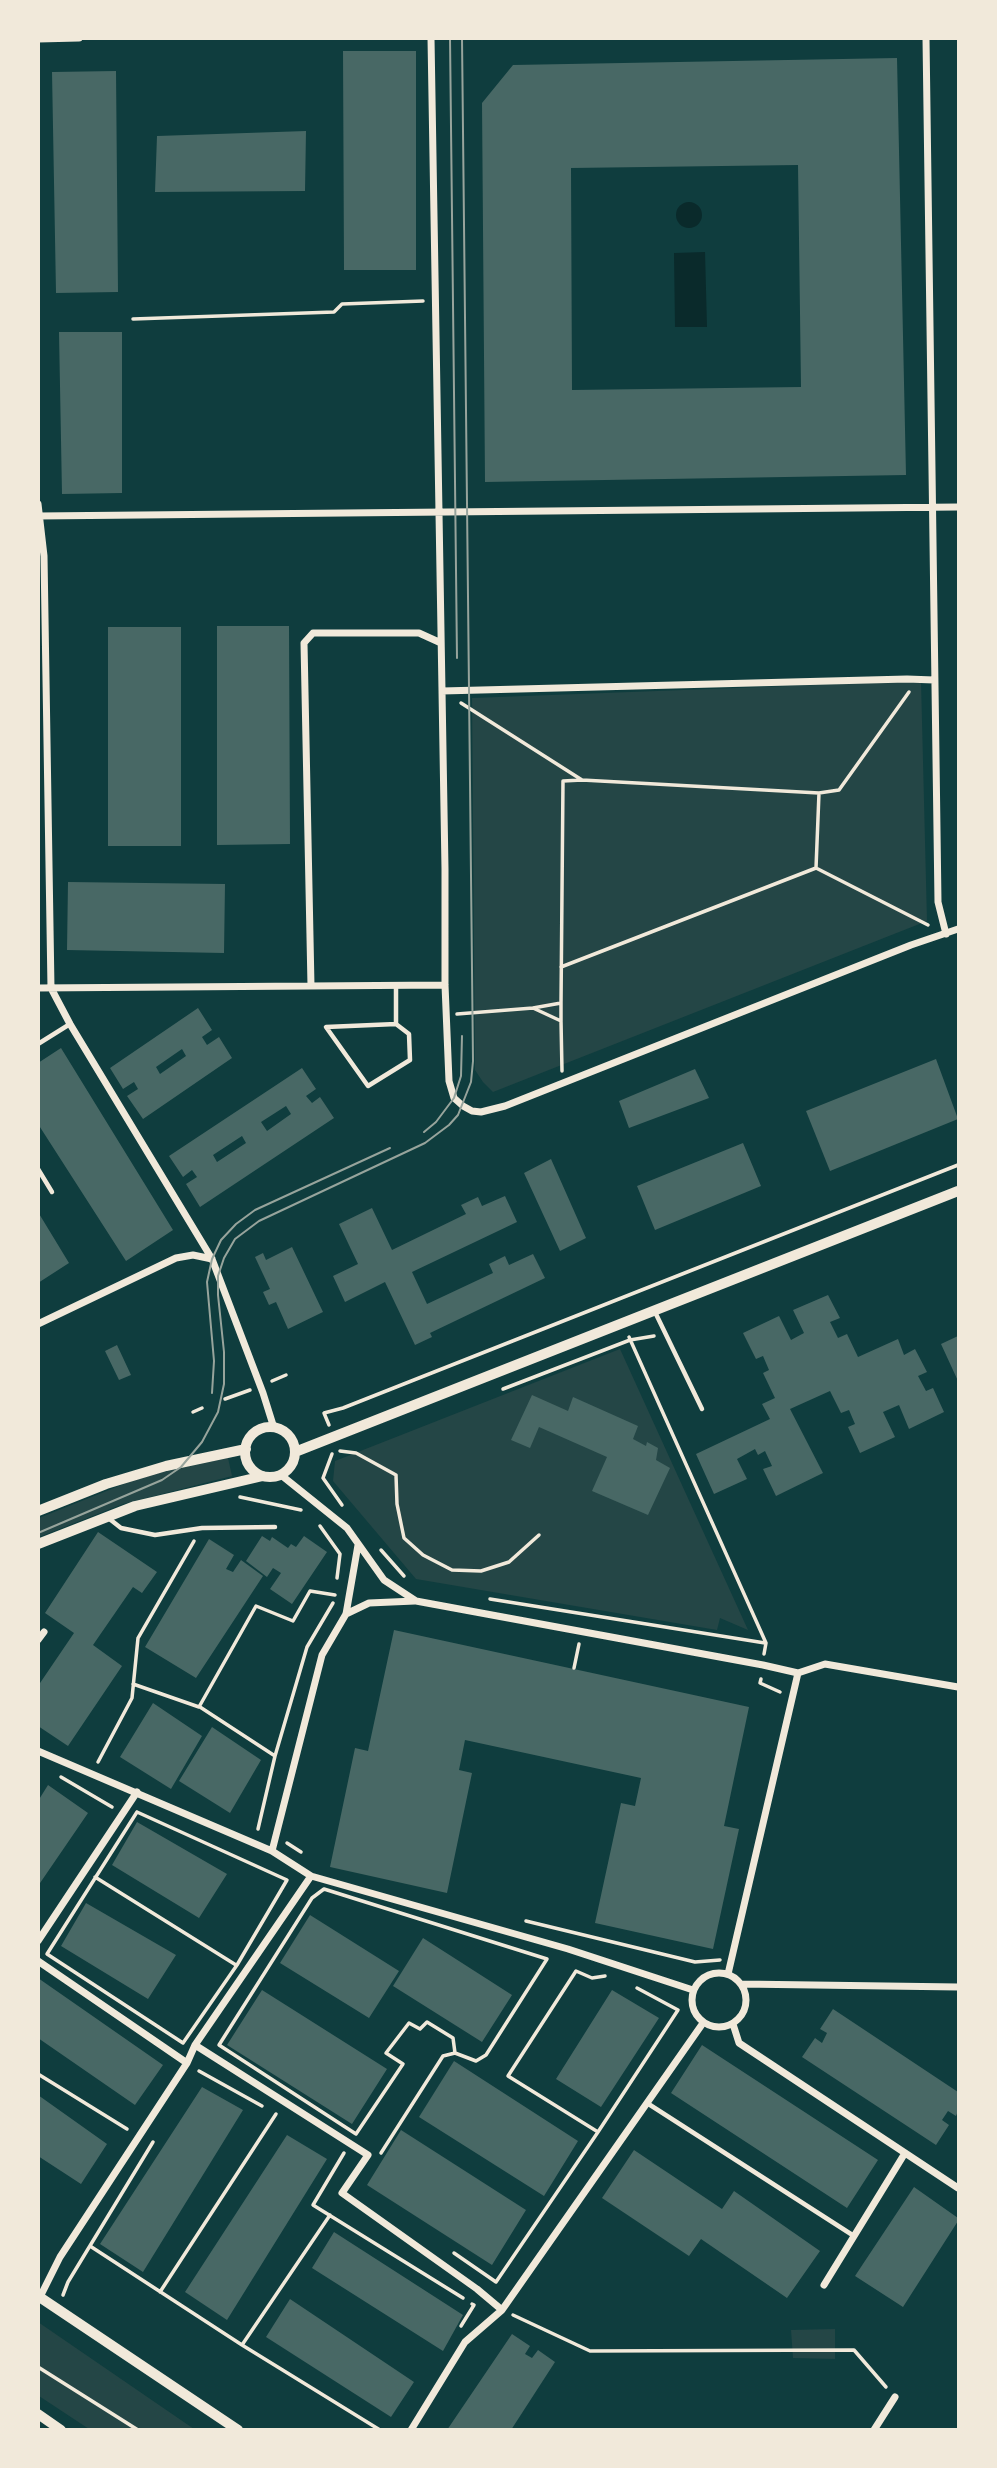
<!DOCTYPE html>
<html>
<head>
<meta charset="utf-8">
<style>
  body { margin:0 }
  #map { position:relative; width:997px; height:2468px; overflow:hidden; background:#0f3d3e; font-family:"Noto Serif",serif }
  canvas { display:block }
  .frame { position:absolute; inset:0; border:40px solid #f1e9da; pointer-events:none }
</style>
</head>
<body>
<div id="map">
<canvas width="997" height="2468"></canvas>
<div class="frame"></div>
</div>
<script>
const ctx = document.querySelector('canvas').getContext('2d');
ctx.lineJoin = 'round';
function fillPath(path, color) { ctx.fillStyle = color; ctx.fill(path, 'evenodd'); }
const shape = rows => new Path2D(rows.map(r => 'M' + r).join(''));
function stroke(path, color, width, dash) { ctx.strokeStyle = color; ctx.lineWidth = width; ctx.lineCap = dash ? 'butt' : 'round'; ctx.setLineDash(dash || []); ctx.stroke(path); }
fillPath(shape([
  [921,681,927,921,493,1092,483,1082,475,1070,472,698],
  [620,1349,748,1630,720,1618,717,1630,416,1579,333,1481,335,1461],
  [228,1458,232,1476,123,1504,39,1537,39,1518,144,1476],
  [38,2322,194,2429,89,2429,39,2396],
  [835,2329,835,2359,793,2358,791,2330]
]), '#244646');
fillPath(shape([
  '676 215a13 13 0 1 1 26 0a13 13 0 1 1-26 0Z',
  [705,252,707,327,675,327,674,253]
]), '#0a2a2b');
fillPath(shape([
  [343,51,416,51,416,270,344,270],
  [897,58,906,475,485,482,482,103,513,65],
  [798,165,801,387,572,390,571,168],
  [116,71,118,292,56,293,52,72],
  [306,131,305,191,155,192,157,136],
  [59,332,122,332,122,493,62,494],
  [217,626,289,626,290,844,217,845],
  [108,627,181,627,181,846,108,846],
  [68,882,225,884,224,953,67,950],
  [198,1008,212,1030,202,1037,207,1045,219,1037,232,1058,143,1119,127,1096,138,1089,134,1082,123,1089,110,1068],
  [182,1049,186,1056,160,1074,156,1067],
  [61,1048,173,1230,126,1261,38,1124,38,1063],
  [936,1059,958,1119,830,1171,806,1111],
  [302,1068,316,1089,306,1096,312,1103,320,1097,334,1118,200,1207,186,1184,197,1177,192,1170,183,1177,169,1156],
  [286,1106,291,1114,267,1131,261,1122],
  [242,1136,246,1143,217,1162,213,1155],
  [695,1069,709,1098,629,1128,619,1101],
  [743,1143,761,1186,655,1230,637,1186],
  [551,1159,586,1238,560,1251,524,1173],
  [505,1196,517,1222,412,1272,427,1304,493,1273,489,1264,505,1256,509,1265,533,1254,545,1278,430,1333,432,1337,415,1345,385,1282,345,1302,333,1276,358,1264,339,1224,372,1208,392,1250,466,1214,461,1205,478,1197,482,1206],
  [38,1212,69,1263,38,1283],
  [292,1247,323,1312,288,1329,276,1302,269,1305,263,1292,270,1289,255,1257,263,1253,266,1260],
  [828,1295,840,1318,830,1322,838,1338,847,1334,858,1357,898,1339,904,1355,915,1349,927,1372,918,1376,926,1391,933,1388,944,1412,909,1429,899,1405,883,1412,895,1437,860,1453,848,1427,855,1424,849,1410,841,1413,830,1391,790,1409,823,1473,776,1496,763,1469,772,1466,765,1451,758,1455,755,1449,737,1459,747,1479,714,1494,696,1454,770,1419,762,1404,775,1398,763,1373,769,1370,763,1356,756,1359,743,1333,779,1316,791,1340,804,1333,793,1310],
  [958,1336,958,1381,941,1344],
  [117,1345,131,1375,119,1380,105,1351],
  [532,1395,568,1411,573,1397,638,1426,633,1439,646,1446,647,1442,658,1448,656,1460,670,1468,648,1515,592,1491,607,1457,539,1427,530,1448,511,1440],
  [98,1532,157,1572,142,1593,133,1587,93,1645,122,1666,68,1746,38,1726,38,1686,74,1633,45,1613],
  [262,1536,270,1541,272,1537,288,1548,291,1544,296,1547,304,1536,327,1552,292,1604,270,1589,281,1573,273,1568,267,1577,246,1561],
  [209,1539,234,1555,226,1569,233,1572,241,1560,263,1576,196,1678,145,1647],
  [394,1630,749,1707,724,1826,739,1829,713,1949,595,1923,621,1803,635,1806,641,1778,465,1740,459,1770,472,1773,447,1893,330,1867,355,1748,368,1751],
  [153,1703,202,1736,171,1789,120,1757],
  [212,1727,261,1760,230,1813,179,1781],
  [48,1785,88,1813,38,1886,38,1801],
  [137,1822,227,1874,199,1918,112,1865],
  [86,1903,176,1955,148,1999,61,1946],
  [310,1915,399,1971,369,2018,280,1963],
  [423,1938,512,1995,482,2042,393,1986],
  [38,1978,163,2065,135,2105,38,2038],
  [262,1990,387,2069,352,2124,227,2045],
  [612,1990,659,2018,601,2107,556,2079],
  [833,2009,958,2092,958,2111,956,2116,948,2111,942,2120,949,2125,936,2145,802,2057,815,2038,822,2043,827,2033,820,2029],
  [702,2045,878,2160,847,2208,671,2093],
  [454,2061,578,2141,544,2196,419,2117],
  [202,2087,243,2110,143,2272,100,2244],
  [38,2095,107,2144,81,2184,38,2156],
  [401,2130,526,2210,492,2265,367,2185],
  [287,2135,327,2159,227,2320,185,2292],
  [634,2150,722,2209,734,2191,820,2251,787,2298,701,2239,689,2256,602,2198],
  [914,2187,958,2218,958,2221,903,2307,855,2276],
  [334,2232,463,2315,443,2351,312,2268],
  [290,2299,414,2382,391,2417,266,2337],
  [512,2334,530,2346,525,2354,532,2358,538,2350,555,2362,511,2430,447,2430]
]), '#486865');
stroke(shape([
  [133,319,334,312,342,304,423,301],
  [909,692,839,790,819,793,816,868,928,925],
  [461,703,582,780,563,781,561,1003,533,1008],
  [582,780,819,793],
  [561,967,816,868],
  [561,1003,561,1021],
  [457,1014,533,1008,561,1021,562,1071],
  [629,1337,766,1643,764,1654],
  [272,1381,286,1375],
  [503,1389,630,1340,654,1336],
  [225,1399,250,1390],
  [193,1412,202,1408],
  [329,1425,324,1413,343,1408,958,1165],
  [340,1451,356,1453,396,1475,397,1504,404,1538,423,1555,452,1570,481,1571,509,1562,539,1535],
  [332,1454,323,1478,342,1505],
  [240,1497,301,1510],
  [320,1526,340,1554,337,1578],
  [381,1550,404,1576],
  [490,1599,765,1643],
  [574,1668,579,1644],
  [761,1679,760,1683,780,1692],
  [133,1684,199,1707,256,1606,293,1621,310,1591,335,1595],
  [200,1707,275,1756],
  [98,1762,132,1698,138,1638,194,1541],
  [61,1777,112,1807],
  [137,1812,287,1880,237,1965,183,2043,47,1954,137,1812],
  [258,1829,275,1756,307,1647,333,1603],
  [287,1843,301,1852],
  [95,1877,236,1965],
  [324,1889,547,1959,486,2055,476,2061,455,2053,453,2038,427,2022,420,2029,409,2023,386,2053,403,2064,356,2134,219,2045,312,1898,324,1889],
  [526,1921,695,1962,720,1960],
  [199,2071,262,2106],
  [38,2074,127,2129],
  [598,2132,678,2010,637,1988],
  [344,2153,313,2205,463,2298],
  [381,2153,443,2056,455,2053],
  [330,2215,242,2345,380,2430],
  [90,2246,242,2345],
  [454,2253,496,2282,598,2132,508,2076,576,1971,592,1978,605,1976],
  [160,2292,276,2114],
  [63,2295,68,2282,153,2142],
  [513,2315,590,2351,854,2350,886,2387],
  [461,2326,474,2305,472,2304],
  [38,2367,138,2430]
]), '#f1e9da', 3.5);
stroke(shape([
  [396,986,396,1024,409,1034,410,1060,368,1086,326,1027,396,1024],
  [38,1044,70,1024],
  [38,1169,52,1192],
  [655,1312,702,1409],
  [107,1517,121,1528,155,1535,202,1528,275,1527],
  [647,2103,854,2236]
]), '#f1e9da', 4.5);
stroke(shape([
  [431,38,445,869,445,985,449,1081,454,1098,463,1106,472,1111,481,1112,505,1106,911,945,958,929],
  [926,38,938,902,946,934],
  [38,39,79,38],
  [38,504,44,556,51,988,70,1024,212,1259,263,1393,274,1428],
  [38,516,958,507],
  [442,691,907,679,934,680],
  [311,986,304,643,313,633,419,633,441,643],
  [38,988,445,985],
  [38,1324,176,1258,193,1255,212,1259],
  [281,1475,347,1528,384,1580,416,1601,763,1665,798,1673,825,1664,958,1687],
  [346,1614,369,1603,415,1601],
  [38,1640,44,1632],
  [38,1751,272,1851,311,1876,568,1949,693,1990],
  [272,1851,322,1655,346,1614,358,1545],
  [38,1941,137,1792],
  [38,1961,187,2063],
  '692 2000a27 27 0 1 1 54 0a27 27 0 1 1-54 0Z',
  [728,1974,798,1673],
  [741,1984,958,1987],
  [733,2024,739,2043,958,2188],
  [195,2045,368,2155,342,2193,477,2289,502,2310],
  [824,2285,905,2153],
  [40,2297,60,2257,187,2063,195,2045,311,1876],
  [411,2430,465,2342,502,2310,703,2023],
  [874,2430,895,2397]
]), '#f1e9da', 7);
stroke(shape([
  '245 1452a25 25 0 1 1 50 0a25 25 0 1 1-50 0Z',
  [295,1452,958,1191],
  [38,1511,106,1484,166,1466,246,1449],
  [38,1544,135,1506,263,1476],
  [38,2296,238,2430],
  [38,2414,61,2430]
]), '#f1e9da', 10);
stroke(shape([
  [450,38,457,658],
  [424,1132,436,1122,454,1098,461,1076,462,1036],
  [212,1393,214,1361,207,1282,212,1259,221,1240,236,1224,255,1210,390,1148],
  [38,1533,162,1480,181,1467,202,1442,218,1412,224,1384,224,1352,218,1295,218,1276,224,1258,235,1239,259,1221,425,1143,449,1125,458,1115,471,1082,473,1061,462,38]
]), '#97a49c', 2);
</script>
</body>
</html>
